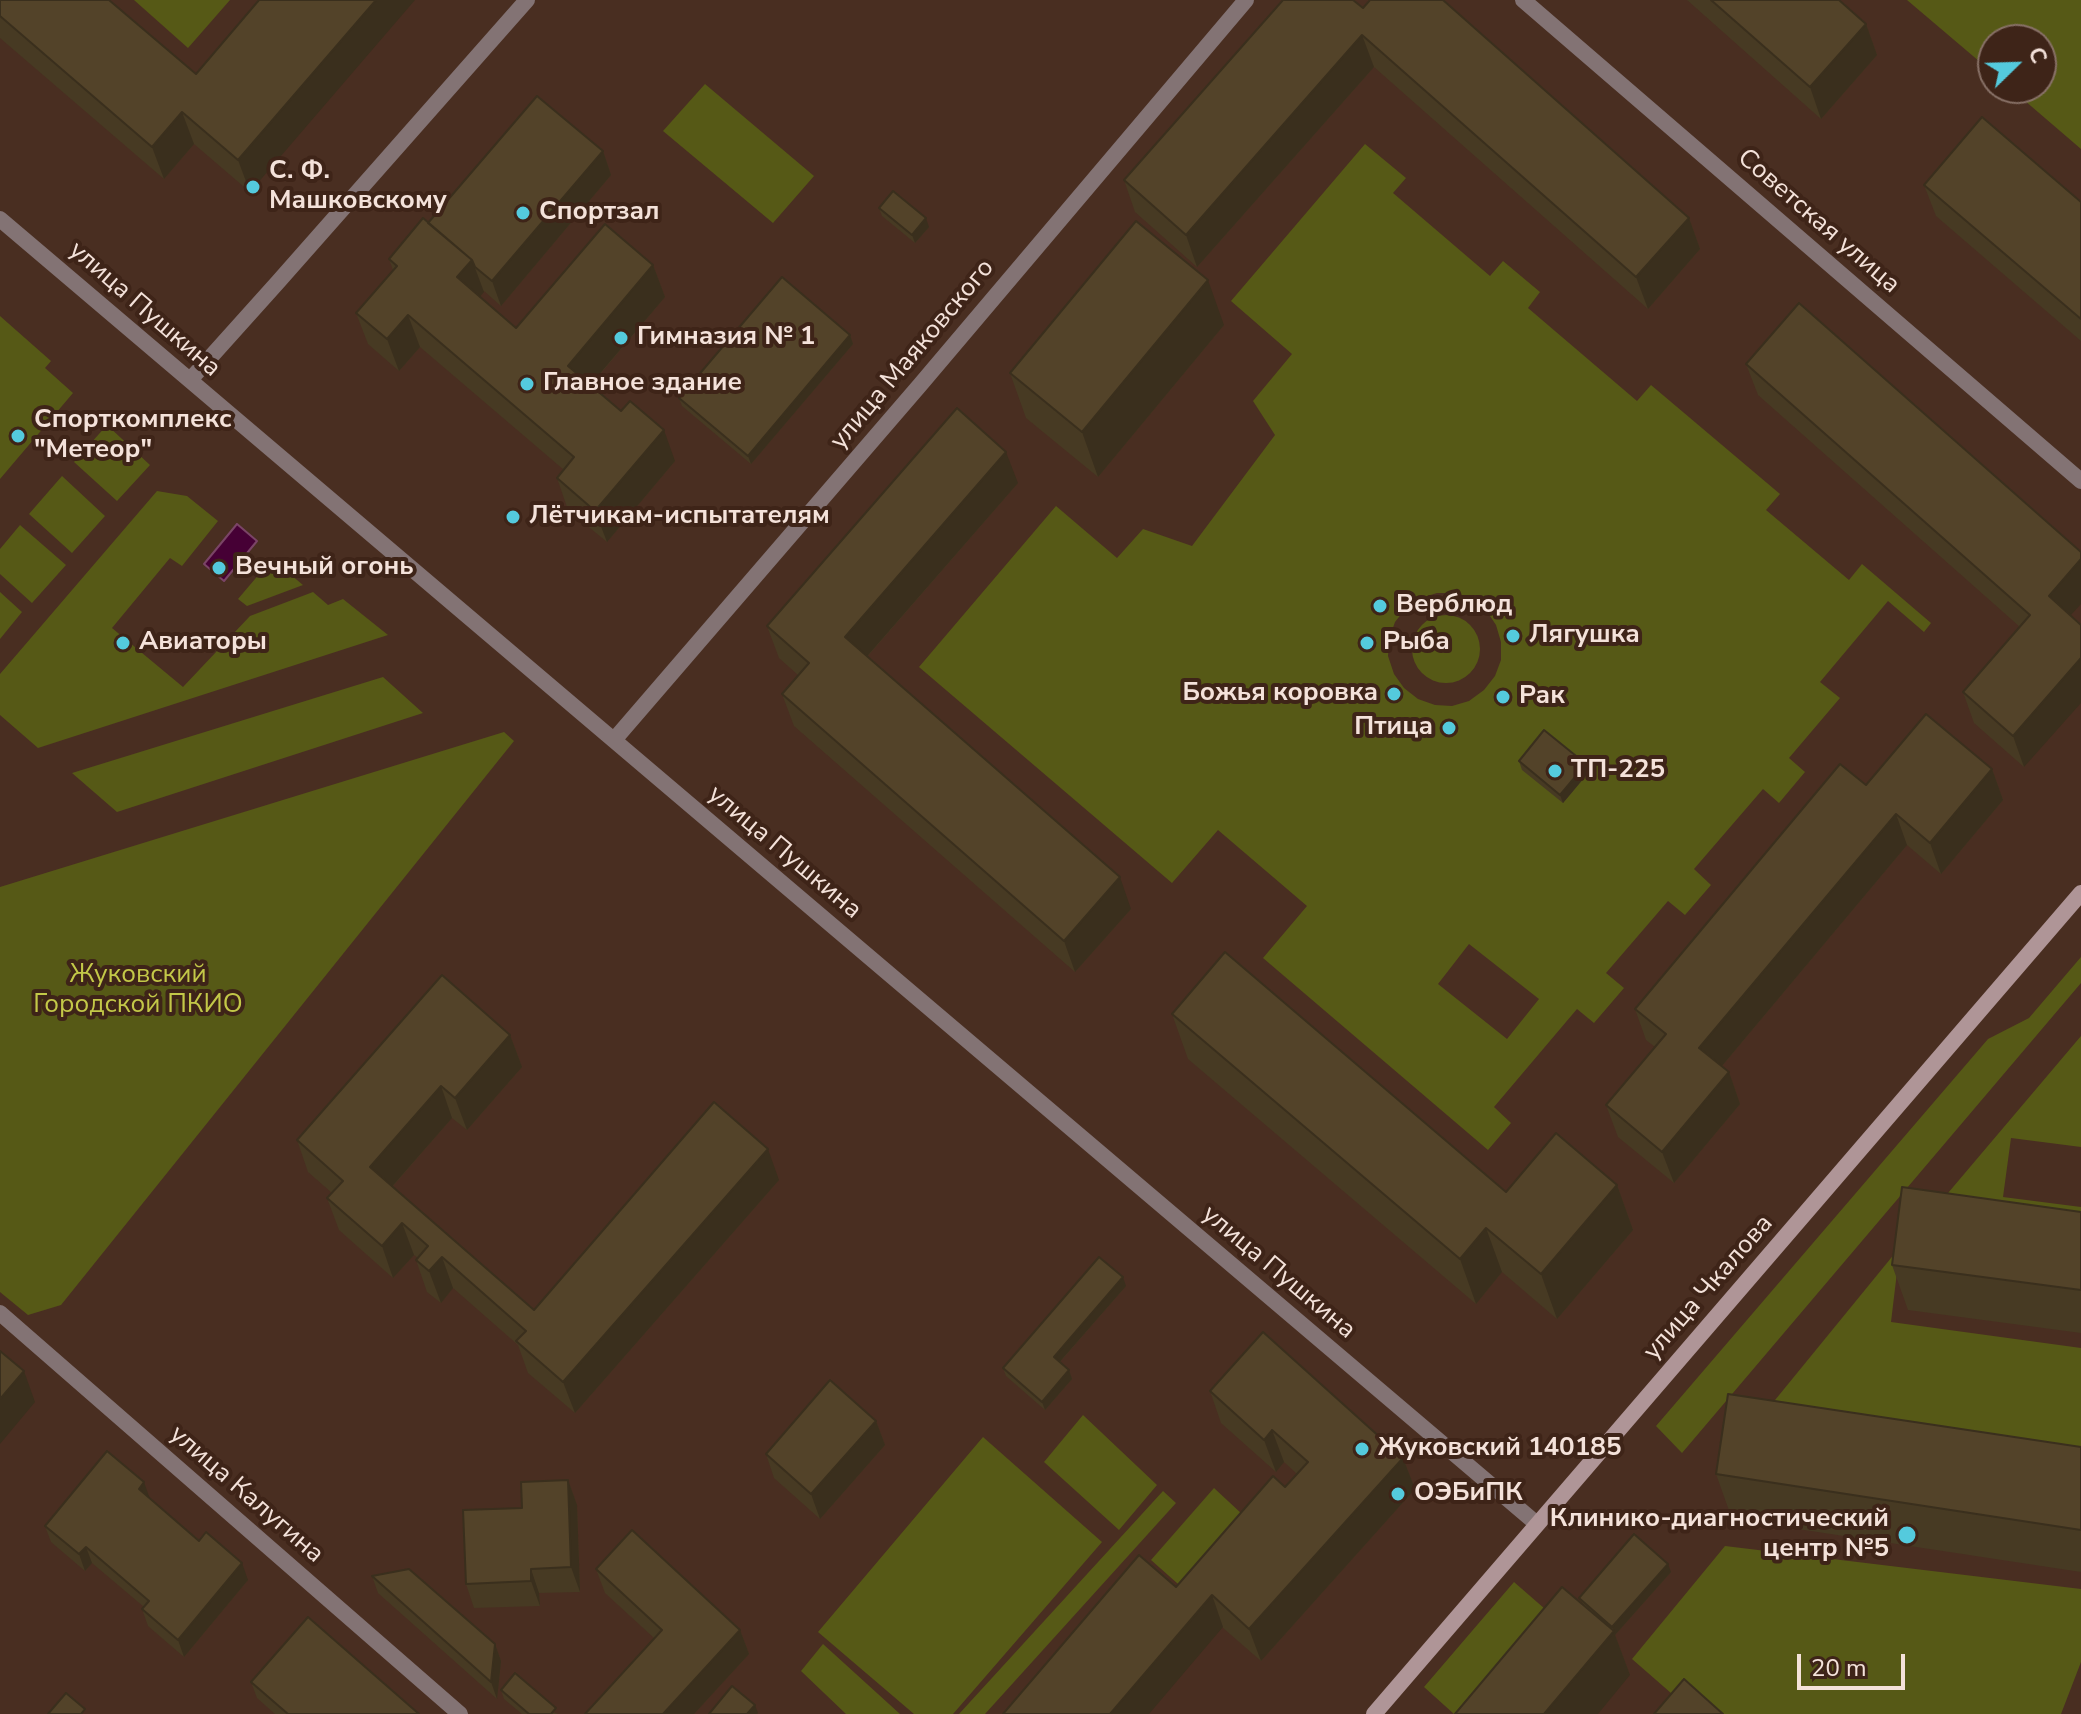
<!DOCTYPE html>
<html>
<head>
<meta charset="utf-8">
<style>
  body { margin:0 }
  #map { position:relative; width:2081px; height:1714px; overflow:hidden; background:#492e21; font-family:"Nunito Sans",sans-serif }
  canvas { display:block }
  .north { position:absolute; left:1977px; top:24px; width:80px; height:80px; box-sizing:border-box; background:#3e2418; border:2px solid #877066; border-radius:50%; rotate:67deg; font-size:22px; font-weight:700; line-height:32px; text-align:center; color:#f4e2da }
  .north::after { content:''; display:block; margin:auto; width:28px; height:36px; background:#54cadd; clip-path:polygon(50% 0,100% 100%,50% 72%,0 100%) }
  .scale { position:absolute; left:1797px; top:1654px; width:108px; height:36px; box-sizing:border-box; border:4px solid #f4e2da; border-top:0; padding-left:10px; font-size:24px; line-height:28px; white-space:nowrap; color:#f4e2da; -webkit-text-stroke:6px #3e2418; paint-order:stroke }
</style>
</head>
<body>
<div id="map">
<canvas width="2081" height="1714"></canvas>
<div class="north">С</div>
<div class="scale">20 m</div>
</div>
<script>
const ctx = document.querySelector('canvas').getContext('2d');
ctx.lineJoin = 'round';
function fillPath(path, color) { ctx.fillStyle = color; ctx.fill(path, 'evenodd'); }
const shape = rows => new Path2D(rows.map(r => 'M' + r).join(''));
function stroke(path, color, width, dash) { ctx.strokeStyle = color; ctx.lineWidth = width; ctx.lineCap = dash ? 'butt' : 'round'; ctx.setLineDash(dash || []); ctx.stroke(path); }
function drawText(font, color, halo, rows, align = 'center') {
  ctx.font = font + ' "Nunito Sans",sans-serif'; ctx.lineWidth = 8; ctx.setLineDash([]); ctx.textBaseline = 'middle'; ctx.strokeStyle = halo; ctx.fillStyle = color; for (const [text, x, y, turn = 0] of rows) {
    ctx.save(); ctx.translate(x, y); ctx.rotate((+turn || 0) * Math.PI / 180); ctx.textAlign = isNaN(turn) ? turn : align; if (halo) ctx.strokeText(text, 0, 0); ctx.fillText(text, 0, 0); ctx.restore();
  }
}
fillPath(shape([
  [134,0,230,0,188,48],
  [1907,0,2081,0,2081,149,2010,88,2041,88,2041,40,1993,40,1993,73],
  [705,84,814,176,773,223,663,131],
  [1365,144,1406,178,1393,193,1490,276,1503,261,1540,292,1528,308,1637,401,1651,385,1780,494,1766,510,1849,580,1862,564,1931,623,1924,632,1888,601,1820,682,1840,698,1789,758,1805,772,1779,803,1763,789,1694,869,1711,885,1685,915,1668,901,1606,973,1624,988,1594,1023,1577,1009,1494,1107,1511,1123,1488,1150,1263,958,1307,906,1218,830,1172,883,919,667,1056,506,1117,558,1143,529,1192,546,1275,435,1253,401,1292,354,1231,301],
  [1437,593,1455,593,1472,599,1486,610,1496,625,1501,642,1501,660,1495,676,1484,690,1469,701,1452,706,1435,705,1418,699,1404,688,1394,674,1388,656,1389,639,1395,622,1406,608,1421,598],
  [1469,944,1539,999,1507,1039,1438,984],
  [0,316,51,361,45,368,73,393,0,479],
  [107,425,150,465,117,501,74,462],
  [62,476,105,516,72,553,29,514],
  [157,491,187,496,218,521,182,566,170,558,112,628,183,687,250,616,313,592,328,605,343,599,388,635,38,748,0,715,0,674],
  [20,525,66,565,32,603,0,574,0,549],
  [272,559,303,585,247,606,238,599],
  [0,592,22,612,0,639],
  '1412 649a34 34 0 1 1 68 0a34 34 0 1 1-68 0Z',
  [383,677,423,713,117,812,72,773],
  [504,732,514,741,61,1305,28,1315,0,1292,0,887],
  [2081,957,2081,983,1682,1453,1656,1426,1988,1039,2029,1018],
  [2081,1036,2081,1147,2011,1138,2003,1197,2081,1207,2081,1243,1926,1219],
  [1900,1247,1891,1322,2081,1348,2081,1479,1753,1427],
  [1083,1415,1157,1485,1119,1530,1044,1462],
  [983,1437,1102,1542,953,1714,914,1714,818,1632],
  [1214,1488,1256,1527,1195,1599,1151,1560],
  [1163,1491,1176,1503,985,1714,959,1714],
  [1725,1546,2081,1589,2081,1662,2061,1714,1695,1714,1632,1659],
  [1514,1582,1545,1609,1454,1714,1424,1687],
  [823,1644,900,1714,846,1714,801,1671]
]), '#565916');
const water = shape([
  [237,524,257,541,224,581,204,564,237,524]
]);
fillPath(water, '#460035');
stroke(water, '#7a4466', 2);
stroke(shape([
  [1523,0,2081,481],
  [0,1313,460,1714]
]), '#837374', 16);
stroke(shape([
  [0,219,1537,1524],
  [190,380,278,282,527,0],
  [614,740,920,385,1246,0]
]), '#837374', 16);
stroke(shape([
  [1374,1714,2081,893]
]), '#af9597', 16);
fillPath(shape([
  [0,0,196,74,259,0,250,192,194,144,164,179,0,38],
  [1687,0,1839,0,1866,24,1877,55,1821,119],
  [1363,8,1689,218,1700,249,1648,309,1374,67,1197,267,1135,212,1124,180],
  [603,151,611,175,501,306,484,291,480,296,516,328,653,265,665,297,591,385,675,461,607,542,568,510,557,478,564,470,420,347,399,371,368,344,356,313,393,270,389,259,428,223],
  [1924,185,2081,202,2081,341,1936,216],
  [879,208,929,227,915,243,882,216],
  [1224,325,1098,477,1026,418,1010,373],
  [850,335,853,344,751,464,682,406,679,398],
  [1746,364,2071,616,2024,767,1974,723,1963,692,2020,627,1758,395],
  [1018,483,867,657,1131,909,1075,972,794,726,782,694,798,675,779,658,767,626],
  [1519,761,1586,764,1589,772,1563,803,1522,770],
  [1992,769,2003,800,1941,874,1907,845,1722,1066,1729,1072,1740,1104,1674,1183,1618,1137,1606,1105,1655,1047,1646,1040,1635,1009,1866,785],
  [1172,1014,1506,1192,1617,1185,1633,1230,1557,1319,1502,1272,1476,1304,1188,1059],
  [510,1035,522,1067,467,1130,452,1118,393,1186,534,1310,779,1180,575,1413,528,1373,518,1345,453,1288,441,1303,427,1292,416,1260,418,1258,414,1255,393,1278,339,1230,327,1198,332,1193,308,1172,297,1140],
  [2081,1212,2081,1333,1908,1310,1892,1265],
  [1126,1286,1060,1362,1069,1370,1072,1379,1045,1410,1006,1376,1003,1368],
  [1210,1391,1403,1458,1415,1489,1261,1661,1176,1587,1285,1487,1297,1474,1284,1462,1276,1472,1221,1423],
  [876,1421,885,1445,820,1519,774,1478,766,1454],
  [2081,1447,2081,1572,1732,1519,1716,1474],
  [568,1480,577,1505,580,1592,539,1593,540,1606,474,1608,466,1584,522,1508],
  [150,1499,248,1580,184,1657,148,1626,142,1609,144,1607,92,1563,85,1571,51,1542,45,1526],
  [596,1569,740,1630,749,1654,694,1714,585,1714,654,1638,605,1593],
  [1671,1572,1615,1635,1630,1675,1579,1598],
  [372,1576,495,1644,501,1661,497,1699,378,1593],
  [251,1682,419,1714,275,1714,257,1698],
  [501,1690,558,1714,522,1714,504,1699]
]), '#473a23');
fillPath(shape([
  [376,0,415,0,250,192,238,160],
  [1866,24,1877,55,1821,119,1810,87],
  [1362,35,1374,67,1197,267,1186,235],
  [182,112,194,144,164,179,152,147],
  [603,151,611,175,501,306,492,281],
  [926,218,929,227,915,243,912,235],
  [1689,218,1700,249,1648,309,1636,277],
  [472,260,484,292,469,309,457,277],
  [653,265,665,297,580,397,568,366],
  [1208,280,1224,325,1098,477,1082,432],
  [408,315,420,347,399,371,387,339],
  [850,335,853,344,751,464,748,456],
  [664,430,675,461,607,542,595,511],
  [1006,452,1018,483,856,669,845,637],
  [2081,559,2081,604,2060,627,2049,596],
  [2081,658,2081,703,2024,767,2013,736],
  [1586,764,1589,772,1563,803,1560,795],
  [1992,769,2003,800,1941,874,1930,843],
  [1896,814,1907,845,1711,1079,1699,1048],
  [1120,877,1131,909,1075,972,1064,941],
  [510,1035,522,1067,467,1130,455,1098],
  [1729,1072,1740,1104,1674,1183,1662,1152],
  [441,1086,452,1118,382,1198,370,1167],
  [768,1149,779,1180,575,1413,563,1382],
  [1617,1185,1633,1230,1557,1319,1541,1274],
  [402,1223,414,1255,393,1278,382,1246],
  [1486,1228,1502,1272,1476,1304,1460,1259],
  [442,1257,453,1288,441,1303,429,1271],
  [1123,1277,1126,1286,1057,1365,1054,1357],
  [1069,1370,1072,1379,1045,1410,1042,1402],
  [24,1371,35,1402,0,1444,0,1399],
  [876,1421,885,1445,820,1519,811,1494],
  [1272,1430,1284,1462,1276,1472,1264,1440],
  [1403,1458,1415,1489,1261,1661,1249,1629],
  [568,1480,577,1505,580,1592,571,1567],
  [144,1482,150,1499,139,1489],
  [86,1547,92,1563,85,1571,79,1554],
  [242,1563,248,1580,184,1657,178,1640],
  [1668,1564,1671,1572,1615,1635,1630,1675,1598,1714,1544,1714,1614,1631,1612,1627],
  [531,1569,539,1593,540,1606,531,1581],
  [1212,1595,1223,1627,1149,1714,1110,1714],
  [740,1630,749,1654,694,1714,663,1714],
  [495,1644,501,1661,497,1699,491,1682],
  [755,1705,758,1713,757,1714,747,1714]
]), '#3a2f1d');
const building = shape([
  [0,0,109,0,196,74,259,0,376,0,238,160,182,112,152,147,0,16,0,0],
  [1283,0,1353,0,1363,8,1370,0,1443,0,1689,218,1636,277,1362,35,1186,235,1124,180,1283,0],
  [1711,0,1839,0,1866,24,1810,87,1711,0],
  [537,96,603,151,492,281,475,267,472,260,428,223,537,96],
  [1982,117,2081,202,2081,319,1924,185,1982,117],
  [893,191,926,218,912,235,879,208,893,191],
  [423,218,472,260,457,277,516,328,605,224,653,265,568,366,621,411,630,401,664,430,595,511,557,478,574,457,408,315,387,339,356,313,397,266,389,259,423,218],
  [1136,221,1208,280,1082,432,1010,373,1136,221],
  [782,277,850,335,748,456,679,398,782,277],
  [1799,303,2081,552,2081,559,2049,596,2081,625,2081,658,2013,736,1963,692,2030,615,1746,364,1799,303],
  [957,408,1006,452,845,637,1120,877,1064,941,782,694,809,663,767,626,957,408],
  [1926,714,1992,769,1930,843,1896,814,1699,1048,1729,1072,1662,1152,1606,1105,1666,1034,1635,1009,1840,764,1866,785,1926,714],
  [1544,730,1586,764,1560,795,1519,761,1544,730],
  [1225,952,1506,1192,1556,1133,1617,1185,1541,1274,1486,1228,1460,1259,1172,1014,1225,952],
  [442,975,510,1035,455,1098,441,1086,370,1167,534,1310,714,1102,768,1149,563,1382,516,1341,526,1331,442,1257,429,1271,416,1260,428,1246,402,1223,382,1246,327,1198,343,1181,297,1140,442,975],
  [1902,1187,2081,1212,2081,1290,1892,1265,1902,1187],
  [1099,1257,1123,1277,1054,1357,1069,1370,1042,1402,1003,1368,1099,1257],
  [1263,1332,1403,1458,1249,1629,1212,1595,1110,1714,1003,1714,1139,1555,1176,1587,1273,1476,1285,1487,1308,1462,1272,1430,1264,1440,1210,1391,1263,1332],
  [0,1351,24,1371,0,1399,0,1351],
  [830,1380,876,1421,811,1494,766,1454,830,1380],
  [1728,1394,2081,1447,2081,1530,1716,1474,1728,1394],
  [107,1451,144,1482,139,1489,199,1541,206,1532,242,1563,178,1640,142,1609,149,1601,86,1547,79,1554,45,1526,107,1451],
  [568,1480,571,1567,531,1569,531,1581,466,1584,463,1510,522,1508,521,1482,568,1480],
  [632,1530,740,1630,663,1714,585,1714,662,1630,596,1569,632,1530],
  [1634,1534,1668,1564,1612,1627,1579,1598,1634,1534],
  [409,1569,495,1644,491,1682,372,1576,409,1569],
  [1562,1587,1614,1631,1544,1714,1455,1714,1562,1587],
  [308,1617,419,1714,288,1714,251,1682,308,1617],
  [515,1673,556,1708,551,1714,529,1714,501,1690,515,1673],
  [1684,1679,1723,1714,1654,1714,1684,1679],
  [732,1686,755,1705,747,1714,709,1714,732,1686],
  [66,1693,85,1709,81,1714,48,1714,66,1693]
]);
fillPath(building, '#534329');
stroke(building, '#3a2f1d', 2);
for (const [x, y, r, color] of [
  [253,187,8,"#54cadd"],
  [523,213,8,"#54cadd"],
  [621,338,8,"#54cadd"],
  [527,384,8,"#54cadd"],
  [18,436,8,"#54cadd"],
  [513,517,8,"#54cadd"],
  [219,568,8,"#54cadd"],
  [1380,606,8,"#54cadd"],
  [1513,636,8,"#54cadd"],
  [123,643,8,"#54cadd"],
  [1367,643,8,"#54cadd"],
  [1394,694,8,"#54cadd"],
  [1503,697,8,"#54cadd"],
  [1449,728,8,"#54cadd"],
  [1555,771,8,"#54cadd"],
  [1362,1449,8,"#54cadd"],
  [1398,1494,8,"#54cadd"],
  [1907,1535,10,"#54cadd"]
]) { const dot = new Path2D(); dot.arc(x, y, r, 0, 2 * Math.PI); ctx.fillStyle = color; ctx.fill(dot); stroke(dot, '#3e2418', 3); }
drawText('bold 26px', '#f4e2da', '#3e2418', [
  ["С. Ф.",269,172],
  ["Машковскому",269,202],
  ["Спортзал",539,213],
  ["Гимназия № 1",637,338],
  ["Главное здание",543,384],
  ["Спорткомплекс",34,421],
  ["\"Метеор\"",34,451],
  ["Лётчикам-испытателям",529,517],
  ["Вечный огонь",235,568],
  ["Верблюд",1396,606],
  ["Лягушка",1529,636],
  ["Авиаторы",139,643],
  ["Рыба",1383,643],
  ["Божья коровка",1378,694,"right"],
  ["Рак",1519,697],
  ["Птица",1433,728,"right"],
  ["ТП-225",1571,771],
  ["Жуковский 140185",1378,1449],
  ["ОЭБиПК",1414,1494],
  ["Клинико-диагностический",1889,1520,"right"],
  ["центр №5",1889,1550,"right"]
], 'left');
drawText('26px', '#f4e2da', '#3e2418', [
  ["Советская улица",1818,222,41],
  ["улица Пушкина",144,310,41],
  ["улица Маяковского",913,355,-50],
  ["улица Пушкина",784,853,40],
  ["улица Пушкина",1278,1273,40],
  ["улица Чкалова",1709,1288,-49],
  ["улица Калугина",246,1495,41]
]);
drawText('26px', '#c3c848', '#3e2418', [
  ["Жуковский",138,976],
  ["Городской ПКИО",138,1006]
]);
</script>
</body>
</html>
